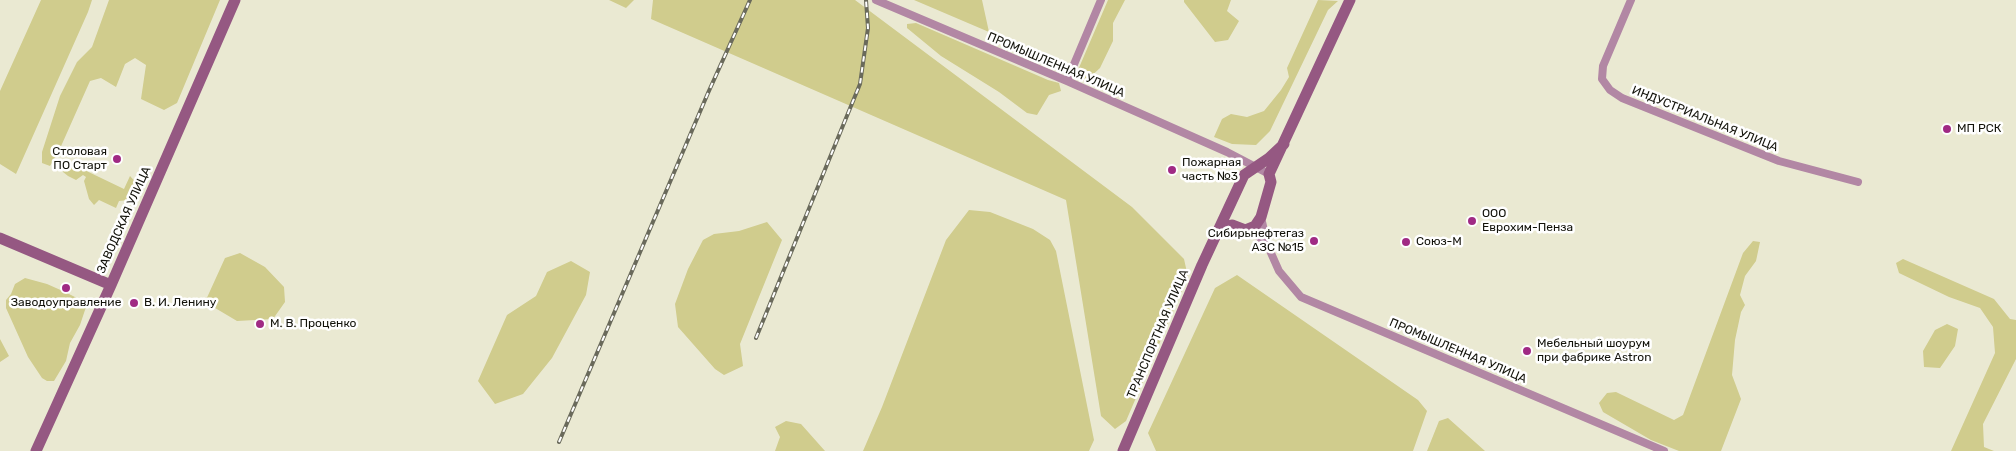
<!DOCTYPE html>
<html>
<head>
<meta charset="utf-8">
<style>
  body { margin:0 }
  canvas { display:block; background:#eae9d2 }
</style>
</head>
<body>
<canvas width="2016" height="451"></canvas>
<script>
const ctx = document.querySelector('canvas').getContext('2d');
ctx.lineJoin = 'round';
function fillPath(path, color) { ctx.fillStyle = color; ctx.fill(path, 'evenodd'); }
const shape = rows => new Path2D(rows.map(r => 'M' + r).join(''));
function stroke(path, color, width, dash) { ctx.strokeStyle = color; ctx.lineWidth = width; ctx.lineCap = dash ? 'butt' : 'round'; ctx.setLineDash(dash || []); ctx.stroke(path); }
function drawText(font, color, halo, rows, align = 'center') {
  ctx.font = font + ' Rubik,sans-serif'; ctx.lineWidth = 5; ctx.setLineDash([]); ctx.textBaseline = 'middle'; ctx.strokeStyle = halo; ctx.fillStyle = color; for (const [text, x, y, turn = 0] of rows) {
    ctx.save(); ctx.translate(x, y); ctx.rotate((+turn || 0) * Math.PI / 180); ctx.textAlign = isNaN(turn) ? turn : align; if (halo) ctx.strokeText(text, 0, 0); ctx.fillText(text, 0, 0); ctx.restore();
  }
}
fillPath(shape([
  [41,0,92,0,88,12,16,174,0,164,0,91],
  [109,0,220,0,177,103,164,110,141,99,146,65,135,58,125,64,116,87,101,78,90,81,58,153,50,166,42,163,42,152,60,96,77,62,92,47],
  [609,0,634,0,626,8],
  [653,0,855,0,1132,207,1184,259,1188,277,1126,421,1115,429,1101,416,1066,200,651,19],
  [914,0,982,0,989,32],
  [1108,0,1125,0,1113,23,1113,41,1100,68,1085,82,1075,77],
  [1184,0,1231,0,1227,11,1239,21,1228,40,1215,42,1184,2],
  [1318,0,1338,1,1328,10,1270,131,1256,145,1232,144,1214,137,1222,119,1231,114,1247,117,1264,111,1281,90,1289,77,1287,68],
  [916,23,1048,80,1059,83,1061,91,1049,95,1037,115,1027,113,999,92,941,56,907,28,907,24],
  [67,164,74,165,124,189,130,176,141,188,138,196,129,200,119,201,116,208,99,200,94,205,89,199,84,181,86,177,83,175,76,180,68,176,63,172],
  [969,210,990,212,1033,229,1050,240,1056,251,1094,440,1089,451,863,451,882,407,946,240],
  [767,222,782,240,740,344,743,366,724,375,715,369,678,327,675,304,688,269,703,240,714,234,739,231],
  [1753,241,1760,242,1756,261,1745,276,1740,295,1745,305,1741,312,1735,340,1732,375,1741,399,1721,451,1679,451,1651,440,1603,412,1599,403,1607,393,1616,392,1674,420,1683,415,1743,253],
  [240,253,265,267,284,287,285,302,273,319,237,321,205,302,225,258],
  [1903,259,1994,299,2010,319,2016,320,2016,359,1983,424,1984,447,1994,451,1951,451,1995,353,1993,327,1980,308,1949,297,1899,273,1896,263],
  [571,261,590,272,586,295,552,358,523,394,495,404,478,381,507,315,536,296,547,272],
  [1237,275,1418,400,1427,411,1413,451,1156,451,1148,433,1215,288],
  [25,278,47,284,65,292,79,299,86,307,80,325,70,343,66,361,54,381,47,381,42,378,28,357,6,308,6,300,11,294,15,284],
  [1947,324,1958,329,1955,346,1940,368,1924,367,1923,351,1935,330],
  [0,339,9,356,0,362],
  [1448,418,1485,451,1427,451,1439,421],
  [786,421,801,424,825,451,775,451,780,437,775,427]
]), '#d0cc8d');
stroke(shape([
  [876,0,1067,81,1227,152,1269,174],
  [1631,0,1603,66,1602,79,1610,90,1622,98,1779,161,1858,182],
  [1067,81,1101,0],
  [1261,217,1267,244,1279,271,1301,297,1664,451],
  [1245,230,1258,236,1267,244]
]), '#b287a4', 8);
stroke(shape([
  [1219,229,1232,225,1245,230,1255,226,1261,217,1271,182,1269,174,1350,0],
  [0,238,111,285],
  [36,451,111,285,235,0],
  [1123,451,1202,265,1244,175,1269,158,1284,144]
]), '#955882', 11);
const rail = shape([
  [756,338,860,84,868,28,866,0],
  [559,442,708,93,750,0]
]);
stroke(rail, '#6a6a5b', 4);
stroke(rail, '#fff', 2, [5.5]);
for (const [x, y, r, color] of [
  [1947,129,5,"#a02a84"],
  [117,159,5,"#a02a84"],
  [1172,170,5,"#a02a84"],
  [1472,221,5,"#a02a84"],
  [1314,241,5,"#a02a84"],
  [1406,242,5,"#a02a84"],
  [66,288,5,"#a02a84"],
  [134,303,5,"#a02a84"],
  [260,324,5,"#a02a84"],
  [1527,351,5,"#a02a84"]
]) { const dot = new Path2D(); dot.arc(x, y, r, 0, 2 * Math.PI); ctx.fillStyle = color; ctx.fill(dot); stroke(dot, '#fff', 2); }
drawText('12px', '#12120a', '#fff', [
  ["ПРОМЫШЛЕННАЯ УЛИЦА",1056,65,23],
  ["ИНДУСТРИАЛЬНАЯ УЛИЦА",1705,119,22],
  ["ЗАВОДСКАЯ УЛИЦА",124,220,-66],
  ["ТРАНСПОРТНАЯ УЛИЦА",1158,334,-67],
  ["ПРОМЫШЛЕННАЯ УЛИЦА",1458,351,23]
]);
drawText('12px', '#12120a', '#fff', [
  ["МП РСК",1957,129],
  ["Столовая",107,152,"right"],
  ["ПО Старт",107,166,"right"],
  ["Пожарная",1182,163],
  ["часть №3",1182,177],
  ["ООО",1482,214],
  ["Еврохим-Пенза",1482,228],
  ["Сибирьнефтегаз",1304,234,"right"],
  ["АЗС №15",1304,248,"right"],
  ["Союз-М",1416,242],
  ["Заводоуправление",66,303,"center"],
  ["В. И. Ленину",144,303],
  ["М. В. Проценко",270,324],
  ["Мебельный шоурум",1537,344],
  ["при фабрике Astron",1537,358]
], 'left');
</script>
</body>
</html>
